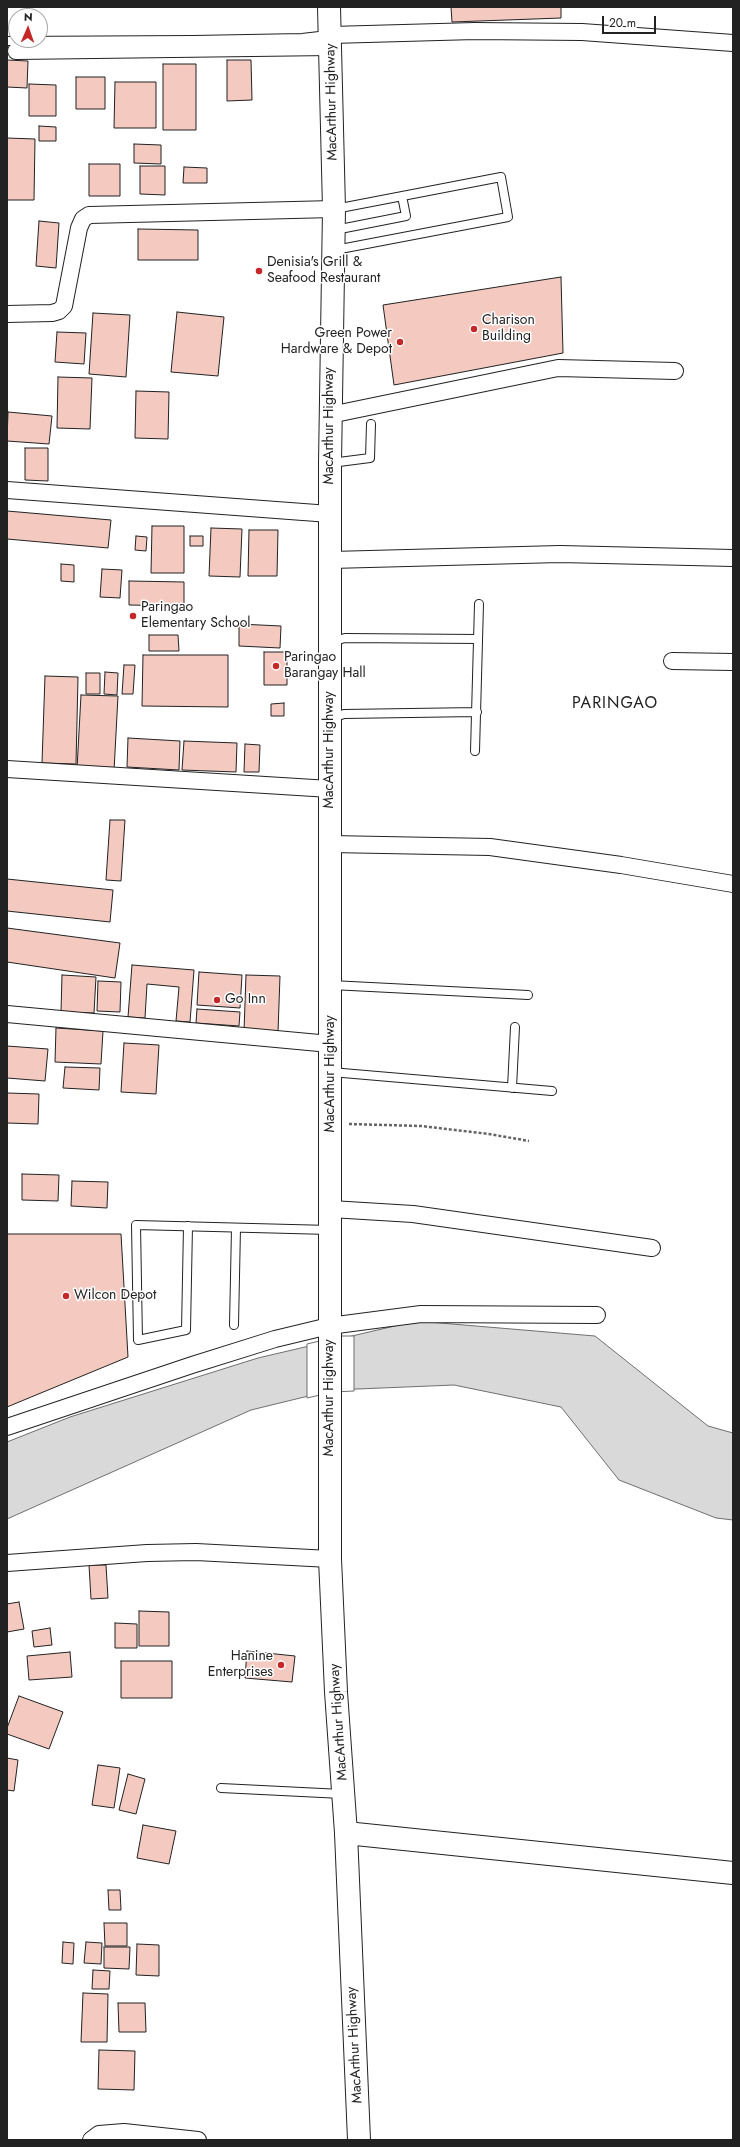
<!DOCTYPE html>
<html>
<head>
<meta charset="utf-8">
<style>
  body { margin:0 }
  #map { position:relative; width:740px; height:2147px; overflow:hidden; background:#fff; font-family:Jost,sans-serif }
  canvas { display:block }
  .frame { position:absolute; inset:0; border:8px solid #222; pointer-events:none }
  .north { position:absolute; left:8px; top:8px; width:40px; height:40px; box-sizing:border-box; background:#fff; border:1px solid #a7a7a7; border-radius:50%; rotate:2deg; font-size:11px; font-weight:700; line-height:16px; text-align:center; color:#222 }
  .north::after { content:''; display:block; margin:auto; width:14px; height:18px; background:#c62828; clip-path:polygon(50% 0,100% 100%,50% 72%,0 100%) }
  .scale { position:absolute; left:602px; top:16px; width:54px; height:18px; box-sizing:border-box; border:2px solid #222; border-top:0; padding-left:5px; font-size:12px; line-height:14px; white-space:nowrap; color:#222; -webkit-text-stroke:3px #fff; paint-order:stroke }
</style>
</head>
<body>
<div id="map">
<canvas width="740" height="2147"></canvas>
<div class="frame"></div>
<div class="north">N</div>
<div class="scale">20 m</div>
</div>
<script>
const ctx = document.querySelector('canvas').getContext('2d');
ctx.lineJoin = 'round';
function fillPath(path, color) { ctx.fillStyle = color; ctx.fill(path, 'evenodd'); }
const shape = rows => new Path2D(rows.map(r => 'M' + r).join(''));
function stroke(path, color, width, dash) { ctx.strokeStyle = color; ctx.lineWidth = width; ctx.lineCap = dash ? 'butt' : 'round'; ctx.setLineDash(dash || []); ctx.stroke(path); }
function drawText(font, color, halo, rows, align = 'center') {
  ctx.font = font + ' Jost,sans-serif'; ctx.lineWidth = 3; ctx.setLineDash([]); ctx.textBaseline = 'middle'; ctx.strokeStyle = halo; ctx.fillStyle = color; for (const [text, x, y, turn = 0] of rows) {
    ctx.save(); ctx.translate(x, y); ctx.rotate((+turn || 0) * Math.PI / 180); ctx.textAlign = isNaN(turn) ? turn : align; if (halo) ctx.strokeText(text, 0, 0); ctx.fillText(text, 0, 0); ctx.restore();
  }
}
const water = shape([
  [416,1321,595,1336,708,1426,733,1433,733,1520,716,1518,619,1480,561,1407,454,1385,333,1390,251,1410,7,1519,7,1442,70,1417,258,1358,416,1321]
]);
fillPath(water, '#d9d9d9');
stroke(water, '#6f6f6f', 1);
const pier = shape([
  [341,1336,354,1336,354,1391,333,1392,307,1398,307,1344,341,1336]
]);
fillPath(pier, '#fff');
stroke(pier, '#6f6f6f', 1);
const building = shape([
  [451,7,561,7,561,18,452,22,451,7],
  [7,60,28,61,27,88,7,87,7,60],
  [227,60,251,60,252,100,227,101,227,60],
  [163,64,196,64,196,130,163,130,163,64],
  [76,77,105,77,105,109,76,109,76,77],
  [115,82,156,82,156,128,114,128,115,82],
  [29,84,56,85,56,116,29,116,29,84],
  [39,126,56,127,56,141,39,141,39,126],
  [7,138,35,139,34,200,7,200,7,138],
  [134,144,161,145,161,164,134,163,134,144],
  [89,164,120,164,120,196,89,196,89,164],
  [140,166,165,166,165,195,140,194,140,166],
  [184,167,207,168,207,183,183,183,184,167],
  [39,221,59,223,56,268,36,266,39,221],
  [138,229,198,230,198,260,138,260,138,229],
  [561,277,563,353,394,385,383,305,561,277],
  [177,312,224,317,218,376,171,372,177,312],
  [93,313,130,315,126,377,89,374,93,313],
  [57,332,86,333,84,364,55,362,57,332],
  [58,377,92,378,90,429,57,428,58,377],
  [136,391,169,392,168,439,135,438,136,391],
  [8,412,52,416,49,444,7,441,8,412],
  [25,448,48,448,48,481,25,480,25,448],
  [7,511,111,520,108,548,7,539,7,511],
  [152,526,184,526,184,573,151,573,152,526],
  [211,528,242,529,240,577,209,576,211,528],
  [249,530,278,530,277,576,248,576,249,530],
  [136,536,147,537,146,551,135,550,136,536],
  [190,536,203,536,203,546,190,546,190,536],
  [61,564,74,565,74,582,61,581,61,564],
  [102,569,122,570,120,598,100,597,102,569],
  [129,581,184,582,184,606,129,605,129,581],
  [239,624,281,626,280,648,239,646,239,624],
  [149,635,178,635,179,651,149,651,149,635],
  [264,652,287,652,287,685,264,685,264,652],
  [143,655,228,655,228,707,142,706,143,655],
  [124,665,135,665,133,694,122,694,124,665],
  [105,672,118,673,117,695,104,694,105,672],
  [86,673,100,673,100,694,86,694,86,673],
  [45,676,78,677,76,764,42,763,45,676],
  [81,695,118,696,114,771,77,769,81,695],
  [284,703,284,716,271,716,271,704,284,703],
  [128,738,180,741,179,770,127,767,128,738],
  [184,741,237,743,236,772,182,770,184,741],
  [245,744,260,745,259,772,244,772,245,744],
  [110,820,125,820,121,881,106,880,110,820],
  [7,879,113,890,110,922,7,911,7,879],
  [7,928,120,943,115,978,7,962,7,928],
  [132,965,194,970,190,1022,176,1021,179,987,147,984,145,1018,128,1017,132,965],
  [199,972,242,975,240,1008,197,1005,199,972],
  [62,975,96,977,94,1013,61,1012,62,975],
  [246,975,280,976,278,1032,244,1031,246,975],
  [98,981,121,982,120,1012,97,1011,98,981],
  [197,1009,240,1012,239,1026,196,1023,197,1009],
  [56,1028,103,1031,101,1064,55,1062,56,1028],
  [124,1043,159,1045,156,1094,121,1092,124,1043],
  [7,1046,48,1049,45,1081,7,1078,7,1046],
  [65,1067,100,1068,99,1090,63,1088,65,1067],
  [7,1093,39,1094,38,1124,7,1123,7,1093],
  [22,1174,59,1175,58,1201,22,1200,22,1174],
  [72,1181,108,1182,107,1208,71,1206,72,1181],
  [7,1234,121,1234,128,1357,7,1407,7,1234],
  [89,1565,106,1565,108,1598,91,1599,89,1565],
  [19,1602,24,1629,7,1632,7,1604,19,1602],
  [139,1611,169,1612,169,1646,139,1646,139,1611],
  [115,1623,137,1624,137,1648,115,1648,115,1623],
  [50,1628,52,1645,34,1647,32,1631,50,1628],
  [247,1651,295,1656,292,1682,245,1678,247,1651],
  [70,1652,72,1677,29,1680,27,1656,70,1652],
  [121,1661,172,1661,172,1698,121,1698,121,1661],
  [19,1696,63,1712,49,1749,7,1734,7,1728,19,1696],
  [7,1758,18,1760,14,1791,7,1790,7,1758],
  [98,1765,120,1768,114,1808,92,1805,98,1765],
  [128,1774,145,1779,136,1814,119,1810,128,1774],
  [143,1825,176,1831,169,1864,137,1858,143,1825],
  [108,1890,120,1890,121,1910,109,1910,108,1890],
  [104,1923,127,1923,127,1946,105,1946,104,1923],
  [63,1942,74,1943,73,1964,62,1963,63,1942],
  [86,1942,102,1943,101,1964,84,1963,86,1942],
  [137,1944,159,1945,159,1976,136,1975,137,1944],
  [104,1947,130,1947,129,1969,104,1968,104,1947],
  [93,1970,110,1971,109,1989,92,1989,93,1970],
  [83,1993,108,1994,107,2042,81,2042,83,1993],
  [118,2003,145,2003,146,2032,119,2032,118,2003],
  [99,2050,135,2051,134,2090,98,2089,99,2050]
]);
fillPath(building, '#f3c9c0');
stroke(building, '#222', 1);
const lane = shape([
  [7,41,193,40,302,38,328,35],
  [335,209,501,177,508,217,335,250],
  [335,230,406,216,402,196],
  [331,463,370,458,371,424],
  [331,642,345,638,478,639],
  [332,718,344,714,477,712],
  [475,751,479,604],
  [331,985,528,995],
  [331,1072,552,1091],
  [512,1088,515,1027],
  [188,1226,186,1330,138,1340,136,1225,330,1230],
  [234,1325,236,1228],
  [221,1788,342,1794]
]);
const street = shape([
  [331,35,475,31,582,32,733,43],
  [16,51,331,47],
  [7,314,52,313,59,311,64,306,79,228,83,219,89,215,334,209],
  [330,415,558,368,675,371],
  [7,490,330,514],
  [331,560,560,554,733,558],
  [672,661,733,662],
  [7,769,330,789],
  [330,844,490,847,621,865,733,884],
  [7,1014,330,1044],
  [331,1209,413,1214,652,1248],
  [7,1427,192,1365,275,1339,329,1326,421,1314,597,1315],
  [7,1563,147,1553,196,1552,330,1559],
  [91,2140,99,2134,124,2132,198,2140]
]);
const secondary = shape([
  [346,1833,733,1873]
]);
const highway = shape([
  [329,7,334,209,330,463,330,1559,336,1692,346,1833,359,2140]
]);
stroke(lane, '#222', 10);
stroke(street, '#222', 18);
stroke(secondary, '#222', 24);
stroke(highway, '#222', 24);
stroke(shape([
  [349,1124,421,1126,489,1134,529,1141]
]), '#646464', 2.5, [3, 2]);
stroke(lane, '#fff', 8);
stroke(street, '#fff', 16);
stroke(secondary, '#fff', 22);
stroke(highway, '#fff', 22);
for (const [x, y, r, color] of [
  [259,271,4,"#c62828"],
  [474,329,4,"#c62828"],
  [400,342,4,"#c62828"],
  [133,616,4,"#c62828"],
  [276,666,4,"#c62828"],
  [217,1000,4,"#c62828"],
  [66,1296,4,"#c62828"],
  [281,1665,4,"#c62828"]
]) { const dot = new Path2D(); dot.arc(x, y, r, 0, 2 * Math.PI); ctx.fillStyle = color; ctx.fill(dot); stroke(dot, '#fff', 1.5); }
drawText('14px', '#222', '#fff', [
  ["MacArthur Highway",332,102,-91],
  ["MacArthur Highway",330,426,-90],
  ["MacArthur Highway",330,750,-90],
  ["MacArthur Highway",331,1074,-90],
  ["MacArthur Highway",330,1398,-90],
  ["MacArthur Highway",339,1722,-94],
  ["MacArthur Highway",355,2045,-93]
]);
drawText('14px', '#222', '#fff', [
  ["Denisia's Grill &",267,263],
  ["Seafood Restaurant",267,279],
  ["Charison",482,321],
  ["Building",482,337],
  ["Green Power",392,334,"right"],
  ["Hardware & Depot",392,350,"right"],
  ["Paringao",141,608],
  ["Elementary School",141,624],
  ["Paringao",284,658],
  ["Barangay Hall",284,674],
  ["Go Inn",225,1000],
  ["Wilcon Depot",74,1296],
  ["Hanine",273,1657,"right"],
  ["Enterprises",273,1673,"right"]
], 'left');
ctx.letterSpacing = '1px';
drawText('16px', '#222', '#fff', [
  ["PARINGAO",615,704]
]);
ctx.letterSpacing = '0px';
</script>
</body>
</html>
